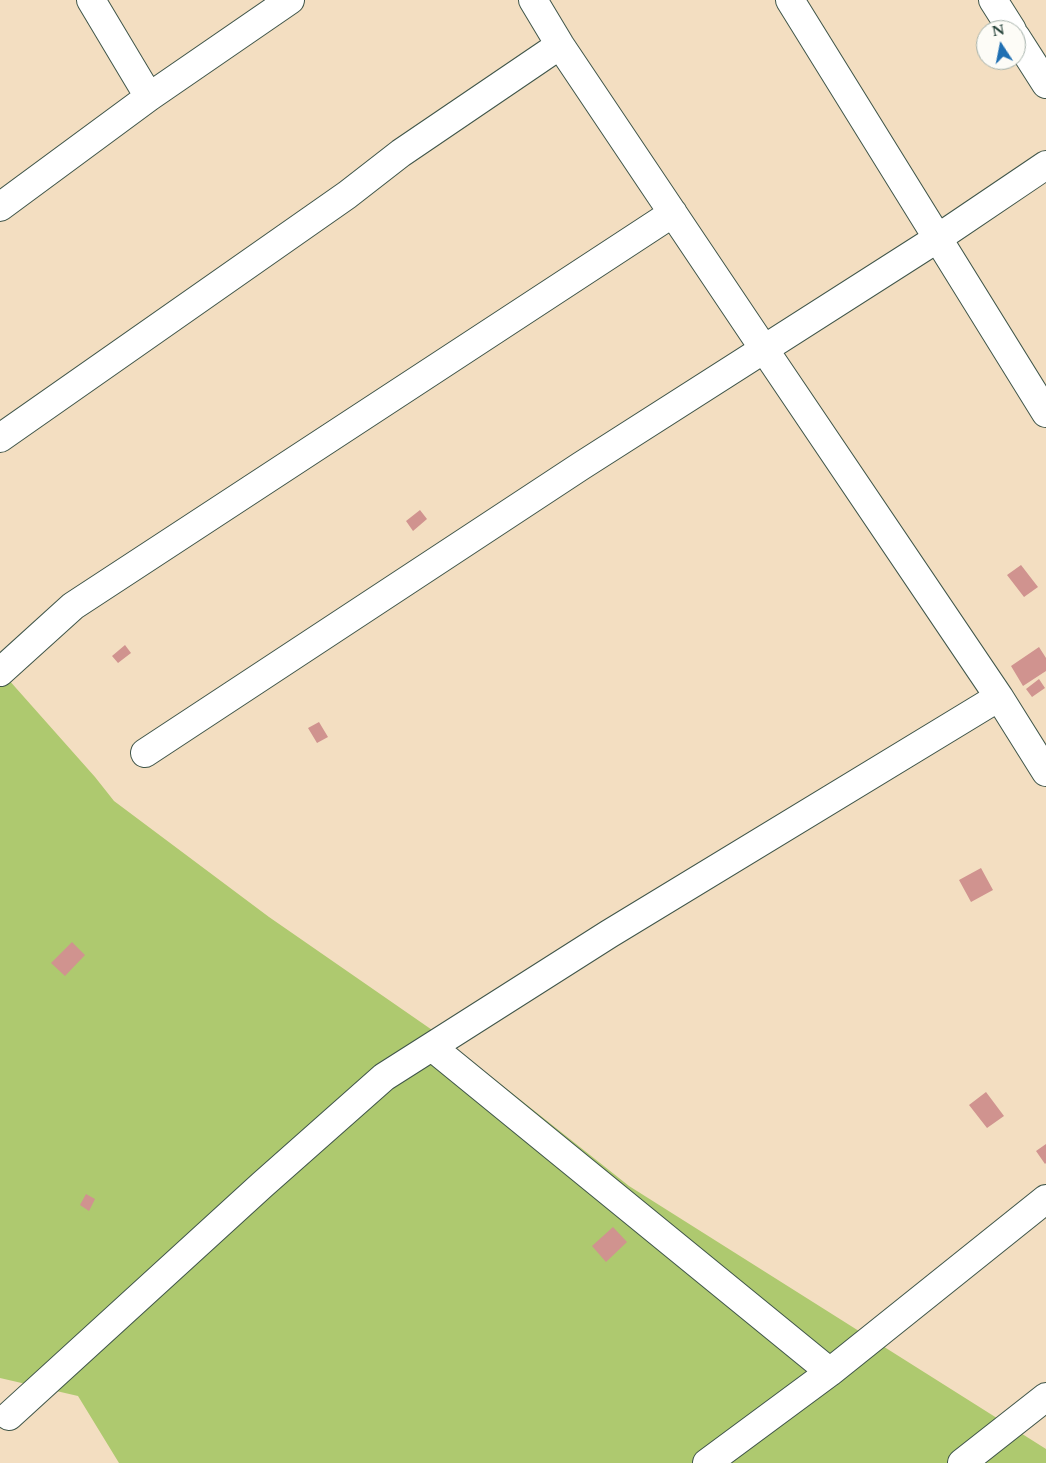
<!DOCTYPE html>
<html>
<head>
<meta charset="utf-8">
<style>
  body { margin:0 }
  #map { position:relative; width:1046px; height:1463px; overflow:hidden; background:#f3dec1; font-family:Cardo,serif }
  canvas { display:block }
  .north { position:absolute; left:976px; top:20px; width:50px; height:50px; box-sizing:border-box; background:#fdfcf7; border:1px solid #a4b0a9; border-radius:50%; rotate:349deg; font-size:14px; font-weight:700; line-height:20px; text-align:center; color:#1f3d34 }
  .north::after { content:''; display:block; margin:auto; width:18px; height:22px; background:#1f6fb2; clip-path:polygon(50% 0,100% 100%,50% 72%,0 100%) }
</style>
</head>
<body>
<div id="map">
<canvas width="1046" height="1463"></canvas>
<div class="north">N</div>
</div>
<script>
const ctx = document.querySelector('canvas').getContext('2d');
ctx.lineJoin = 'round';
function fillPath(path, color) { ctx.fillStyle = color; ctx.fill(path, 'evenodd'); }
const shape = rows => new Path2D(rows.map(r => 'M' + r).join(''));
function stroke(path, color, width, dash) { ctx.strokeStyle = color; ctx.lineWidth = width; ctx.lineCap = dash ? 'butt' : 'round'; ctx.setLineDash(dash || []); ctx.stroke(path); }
fillPath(shape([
  [0,670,95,777,114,801,269,917,435,1032,629,1186,1046,1449,1046,1463,119,1463,78,1396,0,1378]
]), '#aec96f');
fillPath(shape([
  [420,510,427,519,413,531,406,521],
  [1021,565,1038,587,1024,597,1007,575],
  [125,645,131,653,118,663,112,656],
  [1039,647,1046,658,1046,671,1023,686,1011,666],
  [1039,679,1045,688,1032,697,1026,689],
  [319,722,328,737,317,743,308,728],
  [981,868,993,890,971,902,959,880],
  [72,942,85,955,65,976,51,963],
  [986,1092,1004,1116,987,1128,969,1105],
  [1046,1144,1046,1163,1045,1164,1036,1151],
  [86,1194,95,1199,89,1211,80,1205],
  [613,1227,627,1242,606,1262,592,1246]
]), '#d0938f');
const minor = shape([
  [91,0,149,97],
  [533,0,560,45,764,349,999,697,1046,772],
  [790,0,1046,413],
  [993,0,1012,30],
  [1016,37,1046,84],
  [0,207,149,97,290,0],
  [0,438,347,195,401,153,560,45],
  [0,672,73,606,673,213],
  [145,753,581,466,938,238,1046,165],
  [432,1047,830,1372],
  [9,1416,262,1185,384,1077,609,934,999,697],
  [707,1463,830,1372,1046,1199],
  [962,1463,1046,1397]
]);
stroke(minor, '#3f5549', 30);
stroke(minor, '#fff', 28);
</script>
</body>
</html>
